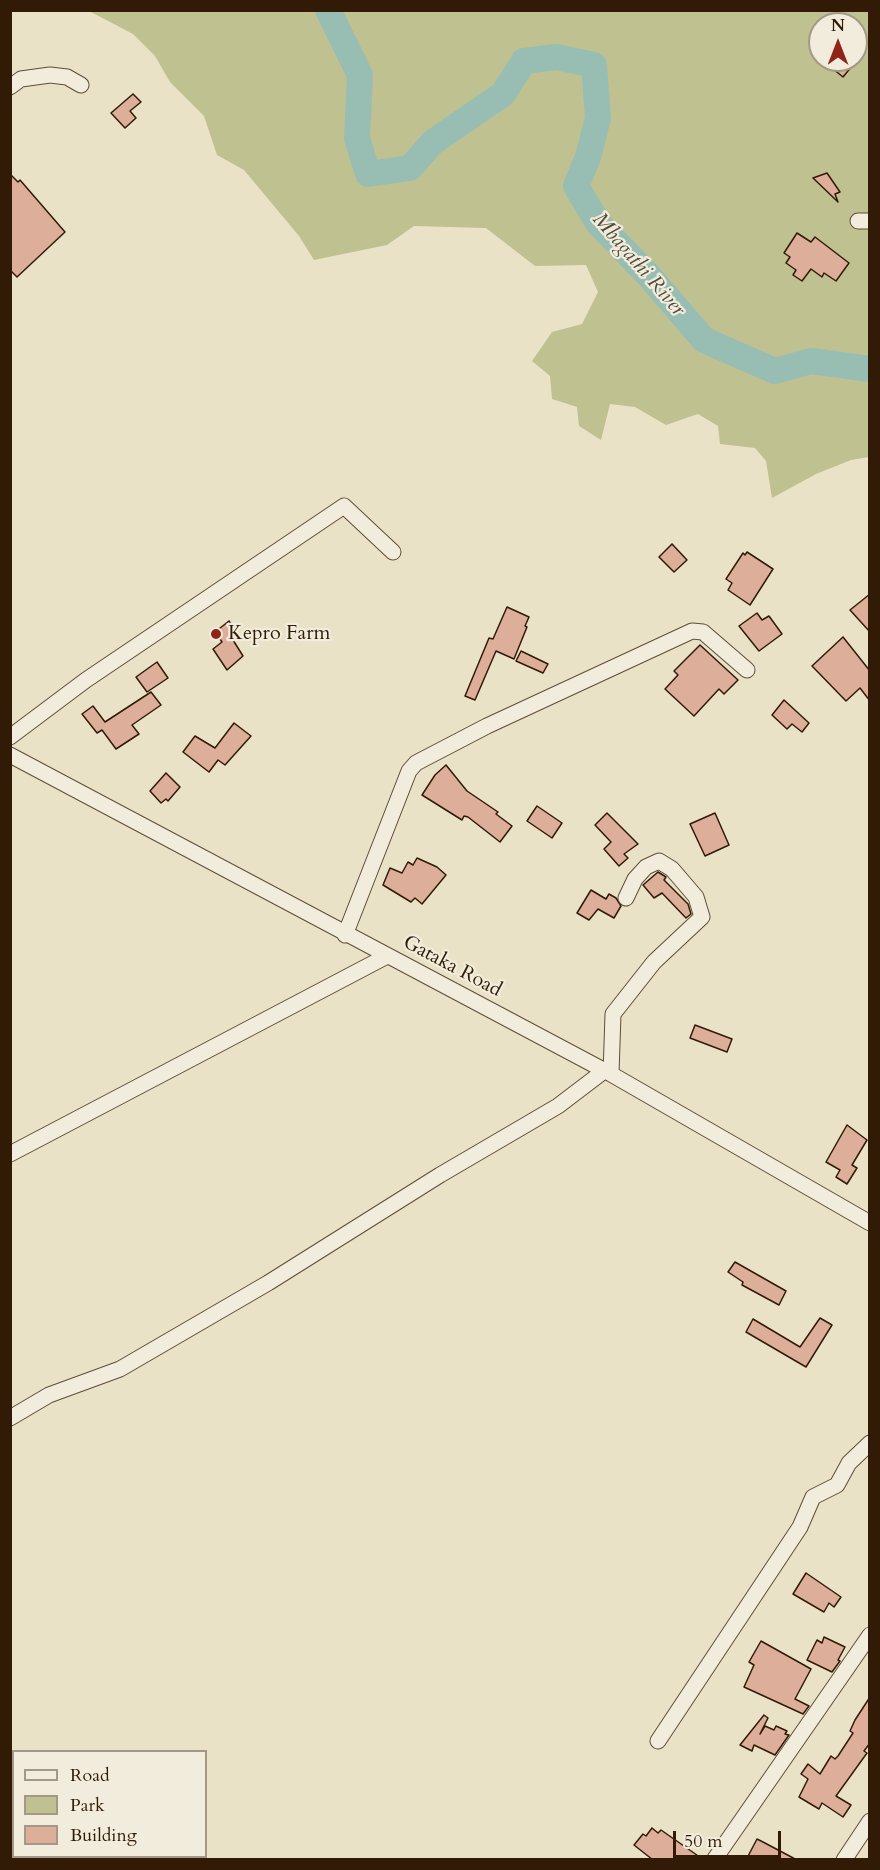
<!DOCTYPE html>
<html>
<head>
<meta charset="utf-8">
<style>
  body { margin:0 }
  #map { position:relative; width:880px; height:1870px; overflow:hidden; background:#eae2c7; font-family:Cardo,serif }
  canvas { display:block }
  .frame { position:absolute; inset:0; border:12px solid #311b07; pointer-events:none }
  .legend { position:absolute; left:12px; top:1750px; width:195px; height:108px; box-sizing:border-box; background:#f1ecdb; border:2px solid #a49886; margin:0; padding:8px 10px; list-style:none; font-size:18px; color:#311b07 }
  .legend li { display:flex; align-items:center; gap:12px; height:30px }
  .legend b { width:30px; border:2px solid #a49886 }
  .north { position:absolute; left:808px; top:12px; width:60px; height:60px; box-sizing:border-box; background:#f1ecdb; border:2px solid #a49886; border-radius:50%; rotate:0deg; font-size:16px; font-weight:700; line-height:24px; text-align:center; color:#311b07 }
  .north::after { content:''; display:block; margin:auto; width:21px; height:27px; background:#8f2418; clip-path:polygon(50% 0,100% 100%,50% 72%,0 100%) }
  .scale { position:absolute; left:673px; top:1831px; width:108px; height:27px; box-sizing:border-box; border:3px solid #311b07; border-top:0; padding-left:8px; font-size:18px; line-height:21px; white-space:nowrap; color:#311b07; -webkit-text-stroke:4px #f1ecdb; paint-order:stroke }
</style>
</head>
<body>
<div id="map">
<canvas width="880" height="1870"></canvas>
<div class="frame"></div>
<ul class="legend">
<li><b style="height:8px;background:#f1ecdb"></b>Road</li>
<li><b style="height:16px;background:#bfc190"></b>Park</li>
<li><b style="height:16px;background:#ddae99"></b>Building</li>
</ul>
<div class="north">N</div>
<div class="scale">50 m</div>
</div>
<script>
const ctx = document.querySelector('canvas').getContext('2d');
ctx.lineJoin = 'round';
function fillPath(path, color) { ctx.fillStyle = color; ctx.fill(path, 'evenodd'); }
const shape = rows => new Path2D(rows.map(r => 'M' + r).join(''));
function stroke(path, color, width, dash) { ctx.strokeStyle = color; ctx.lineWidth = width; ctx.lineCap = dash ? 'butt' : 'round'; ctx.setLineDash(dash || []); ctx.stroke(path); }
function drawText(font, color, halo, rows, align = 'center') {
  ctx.font = font + ' Cardo,serif'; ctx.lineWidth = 4.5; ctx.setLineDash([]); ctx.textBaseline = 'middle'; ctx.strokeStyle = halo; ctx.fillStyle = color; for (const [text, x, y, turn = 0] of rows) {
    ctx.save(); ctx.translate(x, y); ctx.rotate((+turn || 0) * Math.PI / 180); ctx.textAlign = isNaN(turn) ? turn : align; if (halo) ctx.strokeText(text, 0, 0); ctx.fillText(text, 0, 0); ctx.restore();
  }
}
fillPath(shape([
  [89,11,869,11,869,457,851,460,816,474,772,498,766,461,755,448,720,444,718,426,698,414,666,425,635,407,610,404,601,440,579,426,577,407,552,399,550,376,532,361,552,332,582,324,598,292,586,265,535,266,486,228,414,226,387,245,314,260,299,236,244,170,217,155,204,116,170,82,155,56,133,34],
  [820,24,856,24,856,60,820,60]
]), '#bfc190');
stroke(shape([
  [328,10,360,75,357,138,368,174,410,168,433,142,503,94,524,61,556,57,594,65,598,118,588,157,576,186,598,223,650,277,704,340,775,371,811,361,870,369]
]), '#98beb4', 26);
const building = shape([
  [822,60,857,60,843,77,822,60],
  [133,94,141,102,130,111,136,118,125,128,111,113,133,94],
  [827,173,840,192,835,194,838,202,813,178,827,173],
  [10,174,18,182,20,180,65,232,17,277,10,270,10,174],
  [797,233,811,242,815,237,849,263,836,281,824,273,822,277,811,269,802,281,793,275,796,270,786,263,790,257,784,253,797,233],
  [672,544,687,560,674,572,659,557,672,544],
  [747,552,773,569,750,605,728,590,732,583,726,579,743,553,745,555,747,552],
  [870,594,870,632,850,610,870,594],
  [507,607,529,617,525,626,527,627,514,659,496,651,475,700,465,696,489,638,493,639,507,607],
  [757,613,762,620,769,616,782,634,759,651,739,626,757,613],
  [229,621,239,636,233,640,243,656,227,670,213,649,222,642,215,632,229,621],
  [843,637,870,671,870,701,860,688,846,701,812,666,843,637],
  [700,645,738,680,724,694,719,689,694,716,665,689,678,675,674,671,700,645],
  [521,651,548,664,543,673,516,661,521,651],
  [157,662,168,678,147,692,136,677,157,662],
  [151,692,161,705,132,725,139,734,116,749,102,730,97,733,82,714,93,706,105,722,151,692],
  [784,700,809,723,802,732,792,724,787,729,772,715,784,700],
  [234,723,251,736,225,765,218,760,209,772,183,752,195,736,215,748,234,723],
  [446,765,467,791,498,812,496,814,512,826,500,842,468,817,464,816,462,820,422,795,435,775,446,765],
  [166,773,180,787,168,801,166,799,161,803,150,791,166,773],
  [537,806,562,823,552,838,527,821,537,806],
  [607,813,638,844,624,854,628,858,619,866,604,849,611,842,595,825,607,813],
  [715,813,729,845,705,856,690,824,715,813],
  [417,858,437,867,446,875,422,904,415,898,411,902,383,885,390,868,402,873,408,862,413,865,417,858],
  [658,872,666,877,664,880,688,904,691,914,686,918,662,893,654,898,643,885,658,872],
  [591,890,606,899,609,894,616,898,621,906,614,918,598,909,589,920,577,913,591,890],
  [695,1025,732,1039,727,1052,690,1038,695,1025],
  [847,1125,867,1140,852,1165,857,1168,847,1184,836,1177,840,1170,826,1162,847,1125],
  [735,1262,786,1291,779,1305,742,1285,743,1282,728,1272,735,1262],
  [820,1318,832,1325,806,1367,746,1332,753,1319,800,1347,820,1318],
  [806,1573,841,1597,834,1607,829,1603,824,1612,793,1594,806,1573],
  [824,1637,845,1647,838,1660,840,1661,832,1672,807,1660,817,1640,822,1643,824,1637],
  [761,1641,811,1669,795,1699,809,1706,803,1714,744,1687,754,1665,749,1662,761,1641],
  [870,1697,870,1743,864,1751,867,1753,836,1796,851,1805,843,1817,822,1803,819,1809,799,1797,808,1779,801,1774,808,1764,820,1774,831,1756,835,1759,838,1756,853,1733,850,1731,855,1720,870,1697],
  [764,1715,768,1718,760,1734,765,1726,774,1730,776,1726,787,1731,785,1734,789,1735,775,1755,754,1745,752,1751,740,1745,764,1715],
  [652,1828,658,1833,661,1830,704,1860,653,1860,634,1845,643,1834,646,1836,652,1828],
  [757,1839,763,1842,797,1860,746,1860,757,1839]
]);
fillPath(building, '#ddae99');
stroke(building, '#311b07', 1.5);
const minor = shape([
  [10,87,21,79,50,75,67,77,81,85],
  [858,221,870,221],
  [10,737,86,680,344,506,393,552],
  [10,755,611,1074,870,1223],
  [345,935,409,771,416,763,487,726,692,631,703,632,747,670],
  [611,1074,613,1014,654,962,702,917,696,897,672,869,659,861,646,867,635,879,626,898],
  [10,1154,387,956],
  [10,1418,49,1395,120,1369,268,1283,440,1175,558,1106,604,1071],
  [658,1741,800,1527,813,1497,837,1485,849,1463,870,1443],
  [714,1860,870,1635],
  [844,1860,870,1821]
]);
stroke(minor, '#5f4d37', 17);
stroke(minor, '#f1ecdb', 15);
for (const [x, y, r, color] of [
  [216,634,6,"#8f2418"]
]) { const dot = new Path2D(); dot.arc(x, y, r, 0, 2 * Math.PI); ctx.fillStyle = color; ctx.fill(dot); stroke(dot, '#f1ecdb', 2); }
drawText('20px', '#311b07', '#f1ecdb', [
  ["Kepro Farm",228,634]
], 'left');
drawText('20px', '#311b07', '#f1ecdb', [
  ["Gataka Road",452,967,28]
]);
drawText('italic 21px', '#504c3b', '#f1ecdb', [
  ["Mbagathi River",638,265,49]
]);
</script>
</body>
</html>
